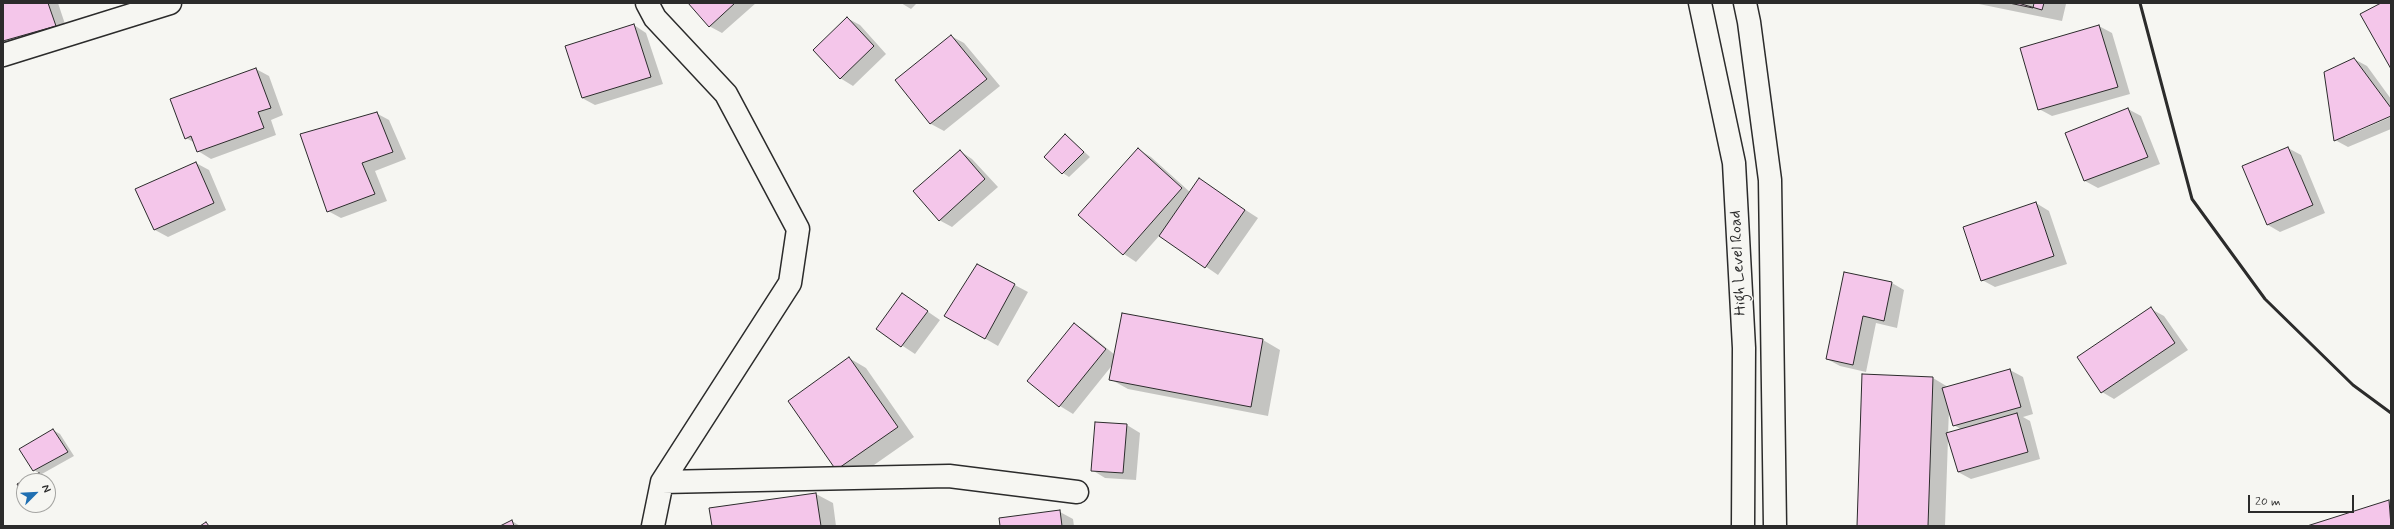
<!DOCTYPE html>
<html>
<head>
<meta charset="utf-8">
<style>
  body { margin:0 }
  #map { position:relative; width:2394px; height:529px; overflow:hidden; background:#f6f6f2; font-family:Mynerve,sans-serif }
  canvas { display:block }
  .frame { position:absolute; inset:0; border:4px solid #2b2b2b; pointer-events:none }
  .north { position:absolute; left:16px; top:473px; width:40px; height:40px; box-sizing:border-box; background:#f6f6f2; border:1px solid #a5a5a2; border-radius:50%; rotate:66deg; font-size:11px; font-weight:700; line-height:16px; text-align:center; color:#2b2b2b }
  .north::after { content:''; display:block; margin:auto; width:14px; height:18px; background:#1f6fb2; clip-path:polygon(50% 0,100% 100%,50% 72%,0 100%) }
  .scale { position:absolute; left:2248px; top:495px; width:106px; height:18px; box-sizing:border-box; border:2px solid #2b2b2b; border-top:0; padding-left:5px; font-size:12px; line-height:14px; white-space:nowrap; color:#2b2b2b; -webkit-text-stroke:3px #f6f6f2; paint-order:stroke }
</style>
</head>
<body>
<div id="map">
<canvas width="2394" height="529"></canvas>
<div class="frame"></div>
<div class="north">N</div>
<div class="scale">20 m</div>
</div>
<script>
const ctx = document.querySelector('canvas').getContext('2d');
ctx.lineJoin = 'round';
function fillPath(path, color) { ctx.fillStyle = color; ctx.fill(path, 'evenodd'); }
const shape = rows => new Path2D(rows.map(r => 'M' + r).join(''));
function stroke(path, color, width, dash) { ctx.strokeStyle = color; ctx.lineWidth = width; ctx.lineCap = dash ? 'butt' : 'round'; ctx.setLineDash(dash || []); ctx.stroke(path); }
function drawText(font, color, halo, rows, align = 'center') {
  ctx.font = font + ' Mynerve,sans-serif'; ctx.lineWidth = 3; ctx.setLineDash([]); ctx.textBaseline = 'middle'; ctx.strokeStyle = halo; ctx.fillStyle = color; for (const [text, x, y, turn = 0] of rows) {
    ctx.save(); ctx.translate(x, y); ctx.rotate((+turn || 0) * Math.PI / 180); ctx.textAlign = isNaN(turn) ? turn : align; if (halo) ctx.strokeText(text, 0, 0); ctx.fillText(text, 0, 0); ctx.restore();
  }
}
fillPath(shape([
  [8,3,58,3,68,33,3,52,3,5],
  [689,3,756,3,722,33,709,26],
  [901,3,917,3,911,9],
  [1974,3,2070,3,2066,4,2062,21],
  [847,18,860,25,886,54,853,86,840,78],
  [634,25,646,33,663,84,595,105,582,98],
  [2099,26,2112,33,2130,94,2052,116,2039,109],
  [951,36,964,43,1000,86,944,131,931,124,896,80],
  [2354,59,2367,66,2391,99,2391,115,2345,135,2345,137,2391,117,2391,129,2348,147,2335,140],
  [256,69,269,76,283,115,271,120,276,135,211,159,198,151,195,143,186,138],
  [2128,109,2141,116,2160,164,2098,188,2085,181,2066,133],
  [376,113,389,120,406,159,375,171,387,201,341,218,328,211],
  [1066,135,1090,157,1069,177,1063,173],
  [2288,148,2301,155,2325,213,2280,232,2268,225],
  [1138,149,1151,157,1191,193,1199,180,1258,218,1218,275,1160,235,1136,262,1124,254,1080,215],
  [960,151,972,159,998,187,952,227,939,220],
  [196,163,209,170,226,210,168,237,155,230,137,189],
  [2036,203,2049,211,2067,264,1995,287,1982,280],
  [977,265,1028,292,998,346,946,316],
  [1845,273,1892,283,1904,290,1897,328,1876,323,1866,372,1840,366,1827,359],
  [902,294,940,320,915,354,877,329],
  [2151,309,2164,316,2188,350,2114,399,2102,392],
  [1123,314,1263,340,1280,350,1268,416,1128,389,1110,379,1114,363,1073,414,1060,406,1029,381,1075,324,1087,332,1115,355],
  [849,358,866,368,914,437,854,479,837,469],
  [2010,370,2023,377,2033,414,2023,417,2030,421,2040,459,1971,479,1958,472,1948,439,1945,526,1858,526,1933,378,1948,387],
  [1949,411,1954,425,1962,430,1948,434],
  [1096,423,1127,425,1140,433,1136,480,1105,478,1092,470],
  [53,430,60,434,74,456,40,475,47,481,25,481,40,474,34,470,21,450],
  [48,484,52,492,48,493],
  [816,494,833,503,836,526,713,526],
  [2389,501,2391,502,2391,526,2310,526],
  [1060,512,1073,519,1074,526,1001,526,1000,519],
  [512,521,520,526,502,526]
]), '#0003');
const building = shape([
  [3,3,48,3,56,26,3,41,3,3],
  [688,3,735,3,709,27,688,3],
  [2009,3,2034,3,2033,8,2009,3],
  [2018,3,2044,3,2042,10,2018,3],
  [2381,3,2391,3,2391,69,2360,14,2381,3],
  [847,17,874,46,840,79,813,50,847,17],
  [634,24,651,77,582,98,565,46,634,24],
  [2099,25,2118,87,2038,110,2020,48,2099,25],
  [951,35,987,79,930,124,895,80,951,35],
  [2354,58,2391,108,2391,116,2334,141,2324,72,2354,58],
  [256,68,271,108,258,112,264,128,197,152,191,136,185,139,170,99,256,68],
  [2128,108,2148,157,2084,181,2065,133,2128,108],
  [377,112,393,152,362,163,375,194,327,212,300,134,377,112],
  [1065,134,1084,152,1062,174,1044,157,1065,134],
  [2288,147,2313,205,2267,225,2242,166,2288,147],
  [1138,148,1182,188,1123,255,1078,215,1138,148],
  [960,150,985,179,939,221,913,191,960,150],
  [196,162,214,203,154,230,135,189,196,162],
  [1199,178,1245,210,1205,268,1159,236,1199,178],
  [2036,202,2054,256,1981,281,1963,227,2036,202],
  [977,264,1015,284,985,339,944,316,977,264],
  [1844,272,1892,282,1884,321,1863,316,1853,365,1826,359,1844,272],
  [902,293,928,311,901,347,876,329,902,293],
  [2151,307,2175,343,2101,393,2077,357,2151,307],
  [1122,313,1263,339,1251,407,1109,380,1122,313],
  [1074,323,1106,349,1059,407,1027,381,1074,323],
  [849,357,898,427,836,470,788,401,849,357],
  [2010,369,2021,407,1953,426,1942,388,2010,369],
  [1862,374,1933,377,1928,526,1857,526,1862,374],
  [2017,413,2028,452,1958,472,1946,433,2017,413],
  [1095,422,1127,424,1123,473,1091,471,1095,422],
  [53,429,68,452,33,471,19,449,53,429],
  [39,473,42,481,24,481,24,497,17,484,39,473],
  [816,493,821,526,712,526,709,508,816,493],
  [2389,500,2391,526,2307,526,2389,500],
  [1060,510,1062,526,1000,526,999,518,1060,510],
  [512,520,514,526,500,526,512,520],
  [206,522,209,526,200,526,206,522]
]);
fillPath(building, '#f4c6ea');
stroke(building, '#2b2b2b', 1);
const minor = shape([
  [647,3,655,18,726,94,798,229,790,283,662,482,653,526],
  [3,55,170,3],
  [662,482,949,476,1077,492]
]);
const highway = shape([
  [1700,3,1734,163,1744,348,1743,526],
  [1745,3,1749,22,1770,180,1775,526]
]);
stroke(minor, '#2b2b2b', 25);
stroke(highway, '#2b2b2b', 25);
stroke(minor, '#f6f6f2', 22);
stroke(highway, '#f6f6f2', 22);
stroke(shape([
  [2140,3,2192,199,2265,299,2353,385,2391,413]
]), '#2b2b2b', 3);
drawText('16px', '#2b2b2b', '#f6f6f2', [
  ["High Level Road",1739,263,-93]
]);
</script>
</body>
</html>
